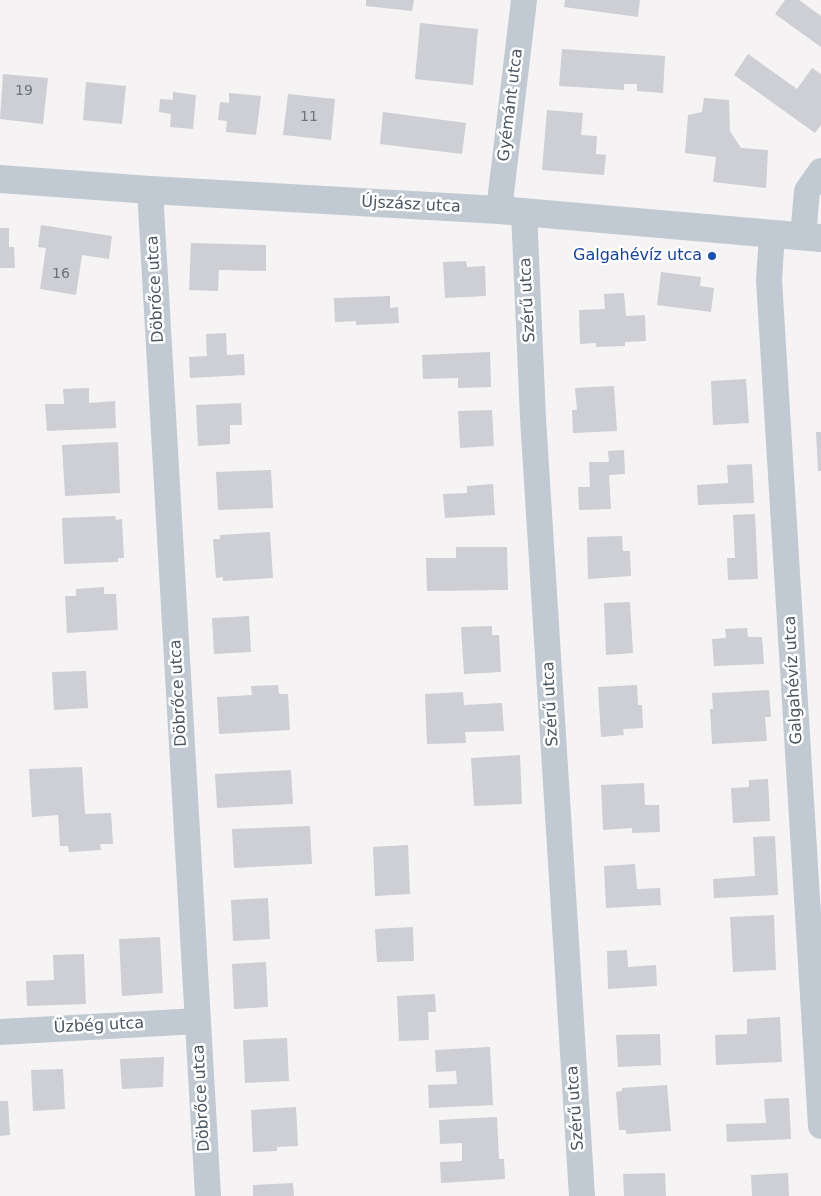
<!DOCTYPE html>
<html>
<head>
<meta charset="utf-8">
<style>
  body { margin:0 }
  canvas { display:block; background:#f5f3f3 }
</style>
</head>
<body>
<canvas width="821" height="1196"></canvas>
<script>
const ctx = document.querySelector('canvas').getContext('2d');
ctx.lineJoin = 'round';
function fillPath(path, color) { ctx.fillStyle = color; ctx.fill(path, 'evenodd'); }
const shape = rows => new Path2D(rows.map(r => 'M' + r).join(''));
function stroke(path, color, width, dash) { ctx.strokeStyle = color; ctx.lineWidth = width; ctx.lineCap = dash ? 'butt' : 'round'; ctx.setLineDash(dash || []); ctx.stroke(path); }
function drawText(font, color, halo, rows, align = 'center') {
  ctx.font = font + ' "DejaVu Sans",sans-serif'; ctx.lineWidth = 5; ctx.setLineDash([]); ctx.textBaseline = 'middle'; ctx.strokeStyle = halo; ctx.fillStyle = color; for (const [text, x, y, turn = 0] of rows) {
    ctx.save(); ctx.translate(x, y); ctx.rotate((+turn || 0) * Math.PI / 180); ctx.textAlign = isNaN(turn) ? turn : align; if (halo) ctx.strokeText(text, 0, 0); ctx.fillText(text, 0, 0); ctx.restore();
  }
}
fillPath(shape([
  [366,0,414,0,412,11,366,6],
  [565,0,640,0,638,17,564,7],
  [785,0,799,0,821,16,821,47,775,14],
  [420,23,478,29,473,85,415,79],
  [562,49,665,56,663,93,637,91,637,84,624,84,624,90,559,86],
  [748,54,797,89,812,68,821,74,821,125,815,133,734,75],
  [3,74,48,78,43,124,0,119],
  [86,82,126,86,122,124,83,120],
  [173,92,196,95,193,129,170,127,171,114,159,112,160,99,173,100],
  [229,93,261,96,256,135,226,132,227,121,218,120,220,102,229,103],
  [288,94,335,99,331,140,283,135],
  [704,98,729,100,730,131,741,148,768,150,766,188,713,182,716,157,685,153,688,115,702,112],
  [547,110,583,113,581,135,597,136,596,154,606,155,604,175,542,170],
  [383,112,466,123,462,154,380,144],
  [41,225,112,236,109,259,82,255,76,295,40,289,46,248,38,247],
  [0,228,9,228,9,247,14,247,15,268,0,268],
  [191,243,266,245,266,271,219,270,218,291,189,290],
  [466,261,467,267,485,266,486,296,445,298,443,262],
  [661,272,701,277,700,286,714,288,711,312,657,305],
  [624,293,626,316,645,315,646,341,625,342,625,346,596,347,596,343,580,344,579,310,605,309,604,294],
  [390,296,390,308,398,307,399,323,356,325,356,321,335,322,334,298],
  [226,333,227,355,244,354,245,375,190,378,189,357,207,356,206,334],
  [490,352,491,387,458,388,458,378,423,379,422,355],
  [746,379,749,423,713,425,711,381],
  [614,386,617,431,573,433,572,410,577,410,575,388],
  [89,388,89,403,115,401,116,428,47,431,45,404,64,404,63,389],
  [241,403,242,425,230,425,230,444,198,446,196,405],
  [492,410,494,446,460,448,458,411],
  [816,432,821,432,821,471,818,471],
  [118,442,120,493,65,496,62,445],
  [624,450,625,474,609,475,611,509,579,510,578,487,590,487,589,462,609,462,608,451],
  [752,464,754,503,698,505,697,485,728,483,727,465],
  [271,470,273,508,218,510,216,472],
  [493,484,495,515,445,518,443,494,467,493,467,486],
  [755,514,758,579,728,580,727,558,735,558,733,515],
  [115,516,116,520,122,519,124,558,118,558,118,562,64,564,62,518],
  [270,532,273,578,223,581,223,577,216,578,213,539,220,539,220,535],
  [622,536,623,551,630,551,631,576,588,579,587,537],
  [456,547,507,547,508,590,427,591,426,558,456,558],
  [104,587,104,594,116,594,118,630,67,633,65,596,76,596,76,589],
  [630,602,633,653,606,655,604,603],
  [249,616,251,652,214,654,212,618],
  [492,626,492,635,499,635,501,672,464,674,461,627],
  [747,628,748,637,762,637,764,664,714,666,712,639,726,638,725,629],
  [86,671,88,708,54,710,52,672],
  [278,685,279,694,288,694,290,730,219,734,217,697,252,695,251,686],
  [637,685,638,705,642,705,643,728,623,729,624,735,601,737,598,687],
  [769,690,771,717,765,717,767,741,712,744,710,709,713,709,712,693],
  [463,692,464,705,502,703,504,731,465,732,466,743,427,744,425,694],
  [520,755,522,804,474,806,471,758],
  [82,767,85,814,111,813,113,844,100,844,101,850,69,852,68,846,60,846,58,815,32,817,29,769],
  [291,770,293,804,217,808,215,774],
  [768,779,770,821,733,823,731,788,749,787,749,780],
  [644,783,645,805,659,805,660,832,632,833,632,828,603,830,601,785],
  [310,826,312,864,234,868,232,829],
  [775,836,778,895,714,898,713,879,755,876,753,837],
  [408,845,410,894,375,896,373,847],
  [635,864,637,889,660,888,661,905,606,908,604,866],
  [268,898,270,939,233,941,231,900],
  [774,915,776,970,733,972,730,917],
  [413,927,414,961,377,962,375,929],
  [160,937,163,993,122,996,119,939],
  [627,950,628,967,656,965,657,986,608,989,607,951],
  [84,954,86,1004,27,1006,26,981,54,980,53,955],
  [266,962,268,1007,234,1009,232,964],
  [435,994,436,1012,428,1012,429,1040,399,1041,397,996],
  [780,1017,782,1062,716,1065,715,1035,747,1034,747,1019],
  [660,1034,661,1065,618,1067,616,1035],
  [287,1038,289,1081,245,1083,243,1040],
  [490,1047,493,1105,429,1108,428,1085,457,1084,456,1071,436,1072,435,1050],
  [164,1057,163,1087,122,1089,120,1059],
  [63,1069,65,1109,33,1111,31,1070],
  [667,1085,671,1131,626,1134,626,1130,619,1130,616,1092,622,1091,622,1088],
  [789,1098,791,1139,727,1142,726,1124,766,1123,764,1099],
  [0,1101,8,1101,10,1135,0,1136],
  [296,1107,298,1146,277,1147,277,1151,253,1152,251,1110],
  [497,1117,499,1159,504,1159,505,1179,441,1183,440,1162,462,1161,462,1143,440,1144,439,1120],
  [665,1173,666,1196,624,1196,623,1174],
  [788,1173,789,1196,752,1196,751,1175],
  [293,1183,294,1196,253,1196,253,1185]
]), '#cdcfd5');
stroke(shape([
  [150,190,208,1196],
  [499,210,524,0],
  [524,212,533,418,582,1196],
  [772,234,769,280,821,1126],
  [803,236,807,191,821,171],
  [0,1032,198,1021]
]), '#c1cad2', 26);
stroke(shape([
  [0,179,150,190,499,210,821,238]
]), '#c1cad2', 28);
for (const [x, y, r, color] of [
  [712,256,5,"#1a4fb4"]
]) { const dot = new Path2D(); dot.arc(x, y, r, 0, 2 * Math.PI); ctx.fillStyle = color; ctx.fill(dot); stroke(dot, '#fff', 2); }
drawText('14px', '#6b747e', null, [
  ["19",24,91],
  ["11",309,117],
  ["16",61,274]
]);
drawText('16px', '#4a5661', '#fff', [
  ["Gyémánt utca",511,105,-83],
  ["Újszász utca",411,205,3],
  ["Döbrőce utca",156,289,-93],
  ["Szérű utca",528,300,-93],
  ["Galgahévíz utca",794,680,-93],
  ["Döbrőce utca",179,693,-93],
  ["Szérű utca",551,704,-93],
  ["Üzbég utca",99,1026,-3],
  ["Döbrőce utca",202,1098,-93],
  ["Szérű utca",576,1108,-94]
]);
drawText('16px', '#164399', '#fff', [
  ["Galgahévíz utca",702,256]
], 'right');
</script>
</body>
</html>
